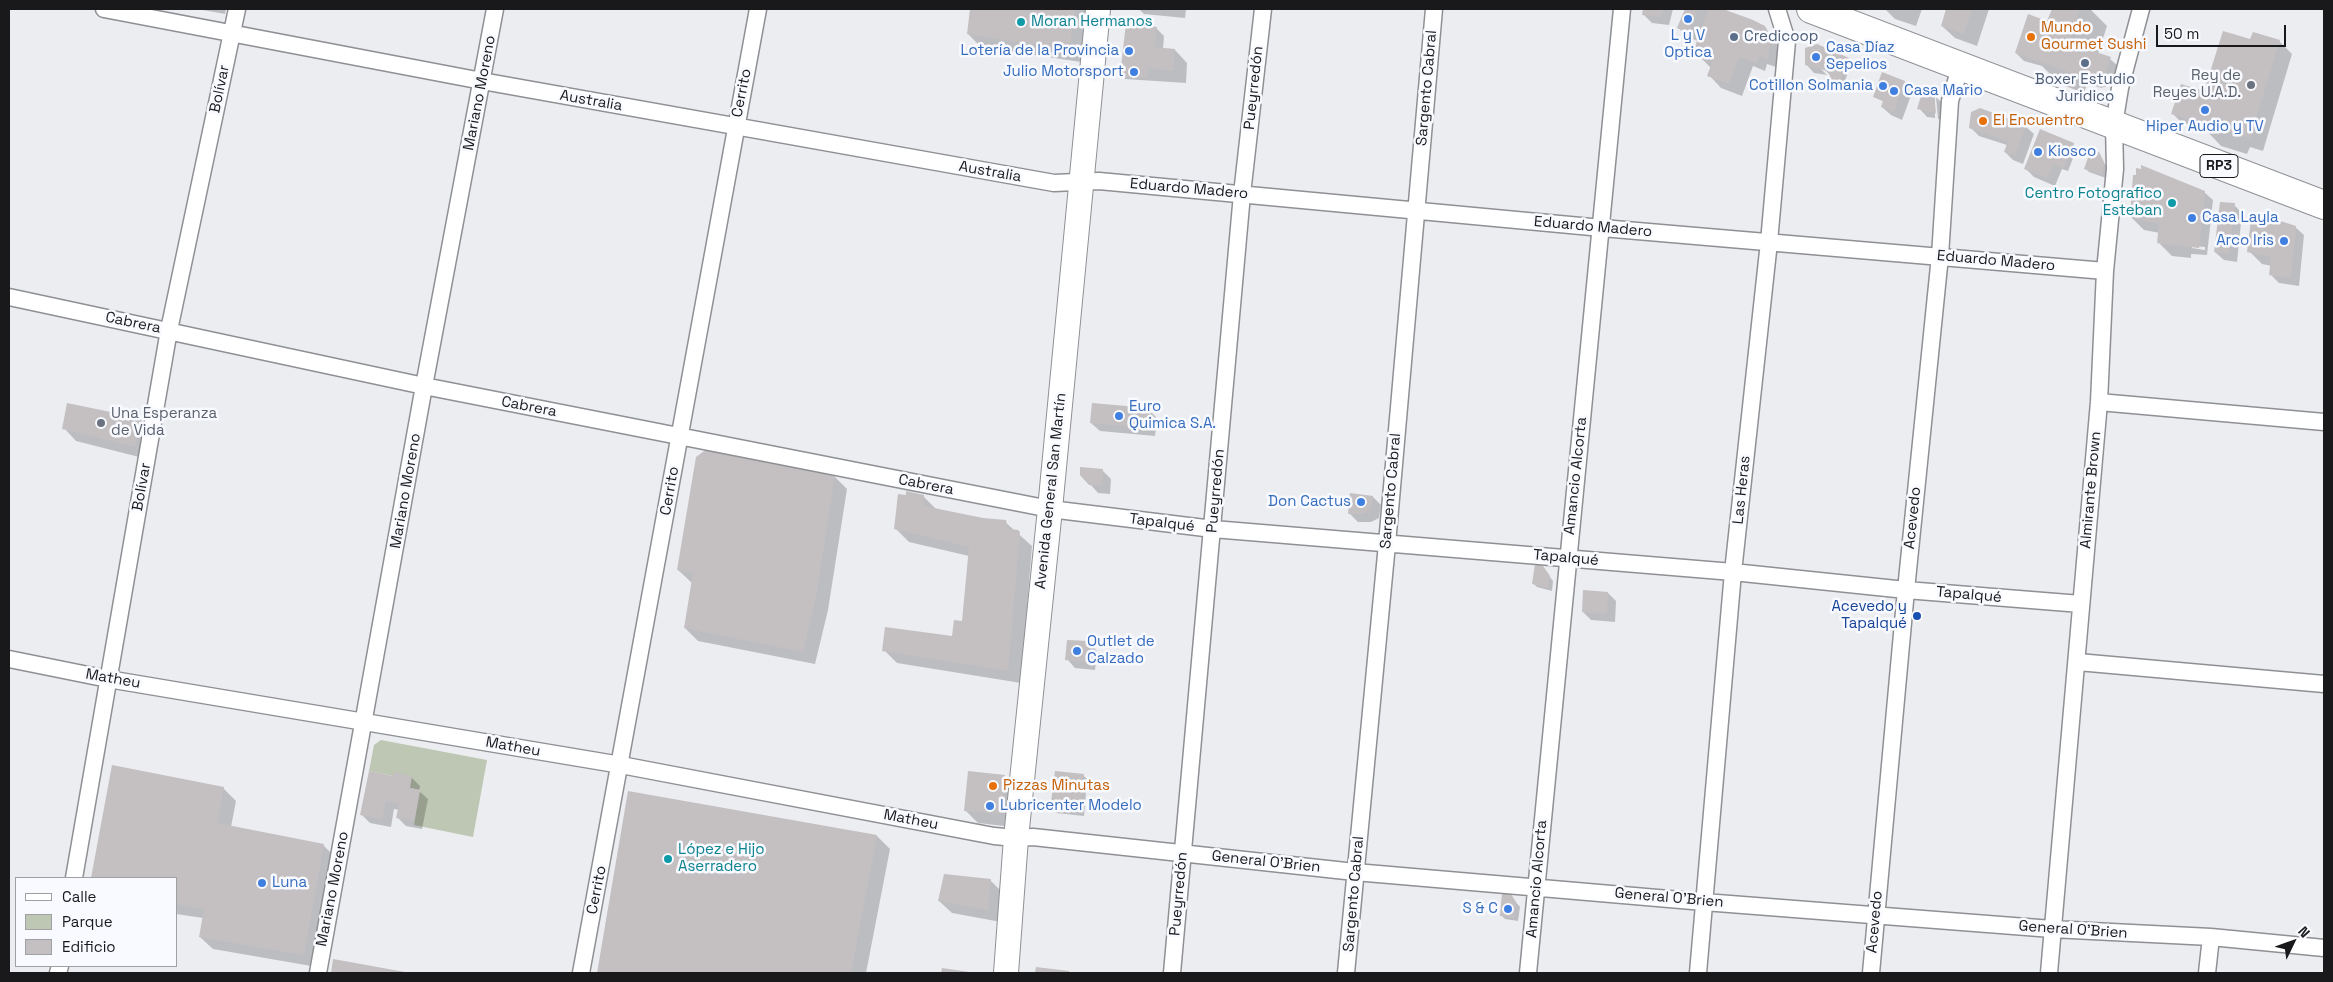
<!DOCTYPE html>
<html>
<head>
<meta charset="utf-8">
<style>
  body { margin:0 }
  #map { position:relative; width:2333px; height:982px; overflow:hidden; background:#ebedf1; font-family:"Space Grotesk",sans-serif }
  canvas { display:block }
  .frame { position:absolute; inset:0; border:10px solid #19191b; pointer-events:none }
  .legend { position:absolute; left:15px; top:877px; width:162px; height:90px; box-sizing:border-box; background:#f8faff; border:1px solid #9fa0a4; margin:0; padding:6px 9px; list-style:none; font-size:15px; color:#19191b }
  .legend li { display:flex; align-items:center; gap:10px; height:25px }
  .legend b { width:25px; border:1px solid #9fa0a4 }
  .north { position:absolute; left:2268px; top:917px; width:50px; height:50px; -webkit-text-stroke:4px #f8faff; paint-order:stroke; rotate:48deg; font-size:14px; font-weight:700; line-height:20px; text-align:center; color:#19191b }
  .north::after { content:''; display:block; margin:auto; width:18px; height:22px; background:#19191b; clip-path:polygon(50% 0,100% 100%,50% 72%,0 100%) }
  .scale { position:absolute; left:2156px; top:25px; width:130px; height:22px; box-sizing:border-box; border:2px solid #19191b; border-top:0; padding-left:6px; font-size:15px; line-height:18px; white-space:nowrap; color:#19191b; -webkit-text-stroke:4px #f8faff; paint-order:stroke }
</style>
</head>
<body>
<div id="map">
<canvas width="2333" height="982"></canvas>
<div class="frame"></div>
<ul class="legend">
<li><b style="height:6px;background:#fff"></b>Calle</li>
<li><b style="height:14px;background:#bec7b3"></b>Parque</li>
<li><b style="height:14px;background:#c4bfc1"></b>Edificio</li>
</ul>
<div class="north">N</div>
<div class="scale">50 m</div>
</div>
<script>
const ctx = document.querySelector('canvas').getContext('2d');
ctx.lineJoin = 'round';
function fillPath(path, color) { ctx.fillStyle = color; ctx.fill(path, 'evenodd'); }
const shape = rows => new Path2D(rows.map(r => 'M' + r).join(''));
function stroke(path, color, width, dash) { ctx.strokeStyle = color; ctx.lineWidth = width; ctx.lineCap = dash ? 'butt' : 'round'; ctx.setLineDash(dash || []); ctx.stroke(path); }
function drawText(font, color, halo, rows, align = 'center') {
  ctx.font = font + ' "Space Grotesk",sans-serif'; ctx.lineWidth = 5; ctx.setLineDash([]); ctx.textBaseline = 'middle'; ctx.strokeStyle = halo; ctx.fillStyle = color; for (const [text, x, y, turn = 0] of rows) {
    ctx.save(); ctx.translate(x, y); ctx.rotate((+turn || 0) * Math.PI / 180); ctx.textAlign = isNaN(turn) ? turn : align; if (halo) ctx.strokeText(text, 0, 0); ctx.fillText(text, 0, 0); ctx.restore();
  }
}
fillPath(shape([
  [381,740,487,760,473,837,414,825,420,790,410,788,393,776,369,771,374,745]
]), '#bec7b3');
fillPath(shape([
  [197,9,226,9,225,14],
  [972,9,1086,9,1089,12,1081,62,981,47,968,34],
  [1139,9,1186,9,1185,18,1144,14],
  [1644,9,1673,9,1669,25,1652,23,1643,14],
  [1687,9,1708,9,1710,11,1711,9,1720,9,1764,27,1779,47,1776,67,1767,64,1765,71,1753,66,1742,96,1721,88,1709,75,1711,68,1694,51,1698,41,1687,37,1679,28],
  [1885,9,1922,9,1916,26,1895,19],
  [1948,9,1989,9,1977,46,1955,38,1942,26],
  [2053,9,2090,9,2107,26,2098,54,2110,59,2119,67,2113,84,2101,88,2087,83,2084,93,2060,84,2042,66,2024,61,2016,53,2048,23],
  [1156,28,1164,36,1163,49,1175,50,1187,63,1186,83,1125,79,1121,75],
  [2279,41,2292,54,2263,151,2250,147,2247,154,2221,146,2205,129,2181,122,2173,114],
  [1848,59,1852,63,1842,88,1829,80,1835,80,1818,63,1817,65,1827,75,1814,73,1806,64],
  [1905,82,1913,90,1902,120,1891,115,1882,107,1884,102,1874,96],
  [1934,94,1935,95,1935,118,1927,117,1919,108],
  [1936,97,1942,103,1944,120,1938,119],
  [2025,126,2034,134,2023,164,2013,160,2005,152,2007,145,1979,136,1971,128],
  [2041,131,2073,144,2077,148,2068,171,2062,169,2055,186,2034,177,2026,169],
  [2098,154,2107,167,2106,178,2089,172,2085,168],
  [2204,192,2213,200,2207,255,2191,254,2191,258,2172,256,2159,243,2160,233,2144,230,2131,217],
  [2192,246,2205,247,2205,250,2192,248],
  [2234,205,2242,213,2237,262,2224,260,2215,252],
  [2295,227,2304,235,2299,286,2279,283,2271,275,2272,266,2262,264,2249,251],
  [68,404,140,419,153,432,147,459,76,441,64,428],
  [1148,409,1157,418,1155,436,1100,431,1091,423],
  [1102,470,1111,479,1110,494,1098,493,1090,484],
  [834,476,847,489,828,610,815,664,698,641,685,628,692,583,678,570],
  [923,496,936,509,982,520,1005,522,1032,546,1021,683,897,663,884,650,953,637,963,622,969,556,909,542,896,529],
  [1373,497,1381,505,1379,518,1371,522,1358,522,1350,514],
  [1546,572,1553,581,1552,591,1537,587,1533,583],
  [1608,593,1616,601,1615,622,1591,620,1583,612],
  [1089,643,1097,651,1095,670,1075,668,1067,659],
  [113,767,223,788,236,801,231,827,323,845,336,858,317,967,213,949,200,937,203,918,176,914,176,878,93,878],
  [1083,775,1087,779,1084,816,1056,813,1052,809],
  [1004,776,1017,789,1013,827,978,823,965,810],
  [394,777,411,777,420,786,419,791,428,799,422,829,406,826,398,818,399,810,394,809,391,827,370,823,362,815],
  [728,811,877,836,890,849,866,973,598,973,608,910],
  [990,880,1003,893,1001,922,952,913,939,901],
  [1514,900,1520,907,1518,921,1505,919,1501,915],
  [334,960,403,973,332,973]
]), '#0003');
fillPath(shape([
  [970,9,1075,9,1069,50,967,34],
  [1643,9,1663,9,1661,17,1642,15],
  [1685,9,1698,9,1688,33,1677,28],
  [1709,9,1723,9,1753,20,1765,26,1771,37,1768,59,1759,56,1757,63,1739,57,1729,84,1707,76,1715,54,1704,49,1702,55,1693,52],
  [1946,9,1972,9,1964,34,1941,26],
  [2052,9,2080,9,2068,43,2111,57,2104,76,2091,80,2015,53,2028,14,2047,21],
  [1126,23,1157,27,1154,47,1175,49,1173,71,1148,68,1147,78,1120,76],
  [2223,31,2250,39,2253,32,2280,40,2250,138,2171,114,2181,84,2204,91],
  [1817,44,1849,58,1839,85,1828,81,1831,72,1805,65,1805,48],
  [1882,72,1905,81,1894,112,1881,107,1883,101,1873,97],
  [1924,86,1934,93,1936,113,1917,109],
  [1980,108,2026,125,2015,156,2004,152,2008,141,1969,128,1971,112],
  [2040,129,2074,143,2064,168,2053,164,2047,178,2024,169],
  [2091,149,2099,152,2104,162,2102,175,2084,169],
  [2141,165,2205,191,2199,248,2157,243,2159,224,2130,217,2133,175,2136,175,2136,168,2141,169],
  [2220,202,2235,203,2229,254,2214,252],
  [2252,212,2296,226,2291,278,2269,275,2271,257,2247,252],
  [67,403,140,418,135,447,62,429],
  [1092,403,1149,408,1147,428,1090,423],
  [707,449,835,475,816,597,803,652,684,628,693,573,677,570,696,457],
  [1080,467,1103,469,1102,486,1089,485,1080,475],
  [906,491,924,495,924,506,983,518,1006,520,1008,529,1018,530,1020,532,1008,671,882,651,885,627,952,636,954,620,962,621,969,547,894,529,898,494,906,495],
  [1350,493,1373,496,1371,509,1363,514,1348,514],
  [1535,564,1543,566,1550,576,1548,588,1532,584],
  [1583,590,1608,592,1607,614,1582,612],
  [1067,640,1089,641,1087,662,1065,660],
  [112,765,224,787,217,823,324,844,304,955,199,937,204,909,176,904,176,878,91,878],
  [369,771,393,776,394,772,412,776,410,788,420,790,414,821,396,818,399,804,386,801,382,819,360,815],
  [968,771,1005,775,1001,814,964,811],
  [1055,771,1084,774,1080,813,1050,810],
  [628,791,877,835,851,973,597,973],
  [944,874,991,879,988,910,938,901],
  [1502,893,1511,894,1516,902,1514,918,1500,916],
  [333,959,405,972,404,973,331,973],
  [1036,967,1069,971,1069,973,1035,973],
  [942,968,970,972,970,973,941,973]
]), '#c4bfc1');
const street = shape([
  [104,9,482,81,1054,183,1099,181,1602,228,2105,271],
  [9,297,424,386,1050,509,1213,529,1733,572,1906,590,2081,604],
  [2099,402,2324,422],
  [9,659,108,679,621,765,994,836,1016,838,1033,837,1355,872,1704,902,2052,929,2211,937,2324,948],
  [2078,662,2324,684],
  [74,878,169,330,237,9],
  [58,973,60,966],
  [318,973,424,386,495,9],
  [581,973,758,9],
  [1172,973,1242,194,1263,9],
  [1346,973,1387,544,1434,9],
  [1528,973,1622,9],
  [1698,973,1733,572,1769,242,1787,41,1777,9],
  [1871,973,1906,590,1940,256,1950,101,1961,65],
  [2049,973,2099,402,2105,271,2115,169,2114,125,2120,88,2141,9],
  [2207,973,2211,937]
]);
const secondary = shape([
  [1006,973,1016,838,1050,509,1098,9]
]);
const highway = shape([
  [1811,9,2324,205]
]);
stroke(street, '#8e9094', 19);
stroke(secondary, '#8e9094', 26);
stroke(highway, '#8e9094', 30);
stroke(street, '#fff', 16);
stroke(secondary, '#fff', 24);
stroke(highway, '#fff', 28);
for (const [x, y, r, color] of [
  [1688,19,5,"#3f7fe0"],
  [1021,22,5,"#0f9aa8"],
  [1734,37,5,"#5c6f8a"],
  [2031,37,5,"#e8710a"],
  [1129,51,5,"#3f7fe0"],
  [1816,57,5,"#3f7fe0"],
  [2085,63,5,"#5c6f8a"],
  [1134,72,5,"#3f7fe0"],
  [2251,85,5,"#6b7280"],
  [1883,86,5,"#3f7fe0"],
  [1894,91,5,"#3f7fe0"],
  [2205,110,5,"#3f7fe0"],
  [1983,121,5,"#e8710a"],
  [2038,152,5,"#3f7fe0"],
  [2172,203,5,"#0f9aa8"],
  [2192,218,5,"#3f7fe0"],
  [2284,241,5,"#3f7fe0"],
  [1119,416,5,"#3f7fe0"],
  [101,423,5,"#6b7280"],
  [1361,502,5,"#3f7fe0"],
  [1917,616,5,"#1a4fb4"],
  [1077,651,5,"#3f7fe0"],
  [993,786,5,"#e8710a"],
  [990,806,5,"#3f7fe0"],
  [668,859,5,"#0f9aa8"],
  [262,883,5,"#3f7fe0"],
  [1508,909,5,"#3f7fe0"]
]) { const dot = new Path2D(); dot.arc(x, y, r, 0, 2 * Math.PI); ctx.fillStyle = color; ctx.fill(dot); stroke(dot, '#f8faff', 2); }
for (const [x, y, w] of [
  [2219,166,38]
]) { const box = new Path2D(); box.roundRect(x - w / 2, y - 11.5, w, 23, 4); ctx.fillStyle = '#f8faff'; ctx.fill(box); stroke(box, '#19191b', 1); }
drawText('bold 14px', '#19191b', null, [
  ["RP3",2219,166]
]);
drawText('15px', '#0d838f', '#f8faff', [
  ["Moran Hermanos",1031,22],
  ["Centro Fotografico",2162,194,"right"],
  ["Esteban",2162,211,"right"],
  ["López e Hijo",678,850],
  ["Aserradero",678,867]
], 'left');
drawText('15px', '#c56008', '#f8faff', [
  ["Mundo",2041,28],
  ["Gourmet Sushi",2041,45],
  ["El Encuentro",1993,121],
  ["Pizzas Minutas",1003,786]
], 'left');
drawText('15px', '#366cbe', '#f8faff', [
  ["L y V",1688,36,"center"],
  ["Optica",1688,53,"center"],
  ["Casa Díaz",1826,48],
  ["Sepelios",1826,65],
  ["Lotería de la Provincia",1119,51,"right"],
  ["Julio Motorsport",1124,72,"right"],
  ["Cotillon Solmania",1873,86,"right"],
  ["Casa Mario",1904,91],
  ["Hiper Audio y TV",2205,127,"center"],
  ["Kiosco",2048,152],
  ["Casa Layla",2202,218],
  ["Arco Iris",2274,241,"right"],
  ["Euro",1129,407],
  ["Quimica S.A.",1129,424],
  ["Don Cactus",1351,502,"right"],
  ["Outlet de",1087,642],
  ["Calzado",1087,659],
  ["Lubricenter Modelo",1000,806],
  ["Luna",272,883],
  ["S & C",1498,909,"right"]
], 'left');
drawText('15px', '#4e5e75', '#f8faff', [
  ["Credicoop",1744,37],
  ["Boxer Estudio",2085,80,"center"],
  ["Juridico",2085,97,"center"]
], 'left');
drawText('15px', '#5b616d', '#f8faff', [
  ["Rey de",2241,76],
  ["Reyes U.A.D.",2241,93],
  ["Una Esperanza",111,414,"left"],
  ["de Vida",111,431,"left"]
], 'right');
drawText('15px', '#19191b', '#f8faff', [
  ["Pueyrredón",1254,88,-84],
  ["Sargento Cabral",1427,88,-85],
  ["Bolívar",220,89,-78],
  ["Mariano Moreno",480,93,-79],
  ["Cerrito",742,93,-79],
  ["Australia",591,101,10],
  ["Australia",990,172,10],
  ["Eduardo Madero",1189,189,5],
  ["Eduardo Madero",1593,227,5],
  ["Eduardo Madero",1996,261,5],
  ["Cabrera",133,323,12],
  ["Cabrera",529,407,11],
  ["Amancio Alcorta",1576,476,-84],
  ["Cabrera",926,485,11],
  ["Bolívar",142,487,-80],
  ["Las Heras",1742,490,-84],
  ["Almirante Brown",2091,490,-85],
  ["Mariano Moreno",406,491,-80],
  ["Cerrito",670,491,-80],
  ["Avenida General San Martín",1051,491,-84],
  ["Pueyrredón",1216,491,-85],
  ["Sargento Cabral",1391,491,-85],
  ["Acevedo",1913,518,-84],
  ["Tapalqué",1162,523,7],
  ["Tapalqué",1566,558,5],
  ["Tapalqué",1969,595,5],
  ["Matheu",113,679,10],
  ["Matheu",513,747,10],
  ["Matheu",911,820,11],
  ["General O'Brien",1266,862,6],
  ["Amancio Alcorta",1537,879,-85],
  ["Mariano Moreno",333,889,-79],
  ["Cerrito",597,890,-79],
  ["Pueyrredón",1179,894,-85],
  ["Sargento Cabral",1354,894,-85],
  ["General O'Brien",1669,898,5],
  ["Acevedo",1875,922,-85],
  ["General O'Brien",2073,930,4]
]);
drawText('15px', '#164399', '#f8faff', [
  ["Acevedo y",1907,607],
  ["Tapalqué",1907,624]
], 'right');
</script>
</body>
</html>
